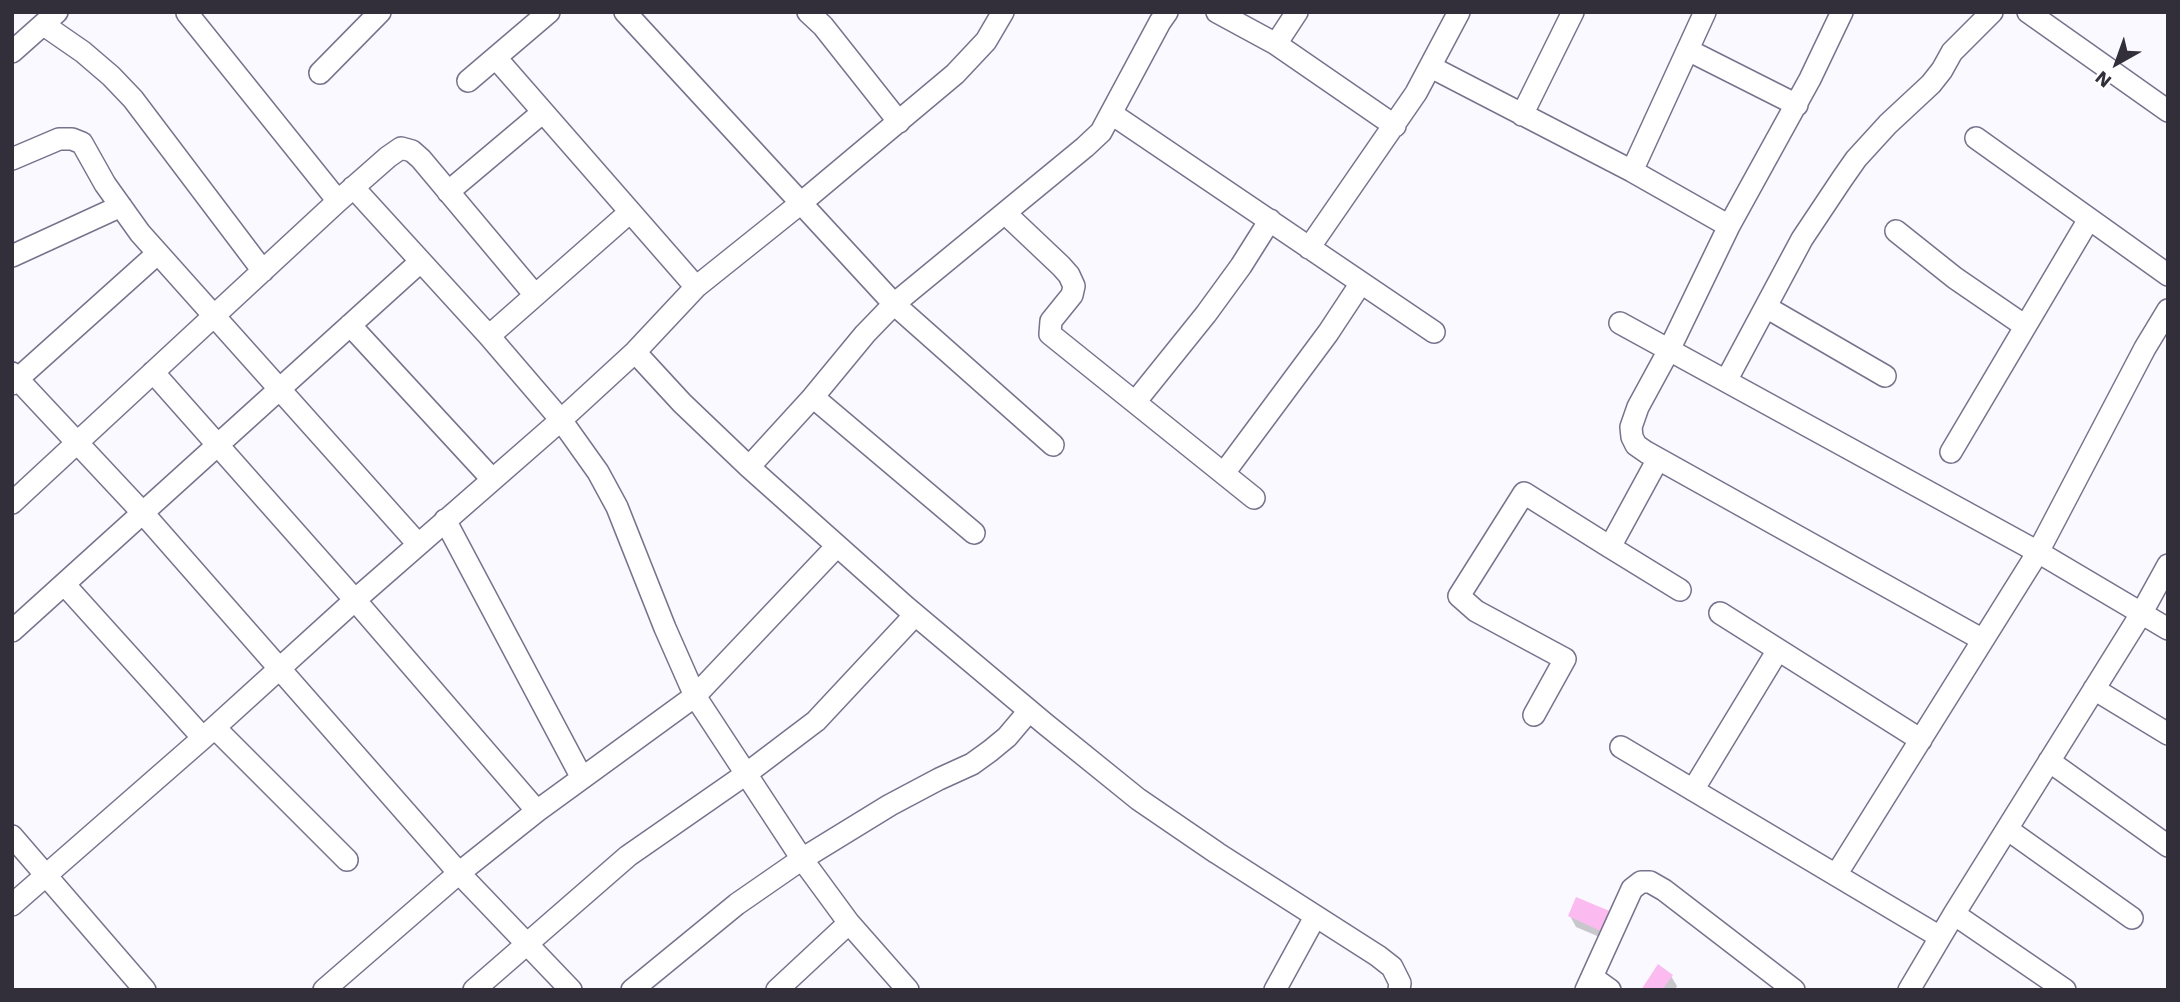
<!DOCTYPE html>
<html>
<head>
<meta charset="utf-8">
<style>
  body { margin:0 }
  #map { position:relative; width:2180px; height:1002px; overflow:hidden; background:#faf9ff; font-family:"Work Sans",sans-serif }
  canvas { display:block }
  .frame { position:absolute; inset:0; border:14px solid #322f3b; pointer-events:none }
  .north { position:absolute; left:2082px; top:28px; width:70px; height:70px; -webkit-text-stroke:5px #fff; paint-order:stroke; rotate:220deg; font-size:19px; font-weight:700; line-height:28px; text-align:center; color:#322f3b }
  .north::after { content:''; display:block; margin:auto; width:24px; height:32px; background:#322f3b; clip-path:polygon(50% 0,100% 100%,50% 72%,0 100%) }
</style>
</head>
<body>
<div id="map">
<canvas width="2180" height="1002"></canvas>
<div class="frame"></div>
<div class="north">N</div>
</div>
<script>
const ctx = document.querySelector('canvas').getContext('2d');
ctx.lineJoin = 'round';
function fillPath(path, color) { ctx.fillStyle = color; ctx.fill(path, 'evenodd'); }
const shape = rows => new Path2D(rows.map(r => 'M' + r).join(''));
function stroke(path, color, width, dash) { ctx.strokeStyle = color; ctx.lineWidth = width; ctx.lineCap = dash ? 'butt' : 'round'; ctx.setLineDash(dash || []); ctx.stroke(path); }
fillPath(shape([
  [1610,914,1609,941,1576,927,1570,916],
  [1671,976,1677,986,1675,990,1643,990]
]), '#0003');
fillPath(shape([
  [1576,897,1612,912,1603,932,1568,916],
  [1658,964,1673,975,1662,990,1641,990]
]), '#fbbbf0');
const minor = shape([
  [625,12,894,304,1053,445],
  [808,12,823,26,899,122],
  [1217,12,1276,44,1395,126],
  [1842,12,1810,79,1729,226,1669,350,1638,407,1631,427,1632,437,1636,445,1646,452,1983,640],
  [2028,12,2168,111],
  [187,13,338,201],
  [44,25,83,52,111,76,133,99,263,271],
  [1276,44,1297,12],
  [1688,50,1797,105],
  [12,52,57,12],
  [496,58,696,287],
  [1431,67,1632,171,1729,226],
  [320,73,380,12],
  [468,81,549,12],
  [1112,114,1434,332],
  [1522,115,1573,12],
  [1976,138,2168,275],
  [12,159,59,139,72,139,82,143,105,184,140,233,418,544],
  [1632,171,1705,12],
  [353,187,489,336,561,420,598,472,617,507,665,628,695,696,802,859,849,923,908,990],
  [448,192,543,112],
  [1005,213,1061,266,1069,275,1074,286,1072,295,1051,321,1050,334,1254,498],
  [1896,231,1955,278,2025,326],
  [1309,248,1416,93,1459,12],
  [12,256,121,206],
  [1766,307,1885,376],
  [1620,323,2038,552,2168,629],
  [350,325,492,479],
  [489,336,630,212],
  [635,352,682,403,749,467,906,607,1044,723,1138,799,1217,853,1378,956,1392,967,1400,983,1399,990],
  [153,372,355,600,537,811],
  [12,373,142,512,459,873,571,990],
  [1726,381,1802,239,1842,179,1856,159,1888,124,1931,84,1942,70,1952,52,1992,12],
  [12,384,158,253],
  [813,397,974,533],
  [1136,401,1206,314,1241,266,1270,220],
  [1951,452,2089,219],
  [749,467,813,397,865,334,894,304,1085,147,1101,132,1160,22,1167,12],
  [1224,473,1328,333,1361,283],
  [12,503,338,201,388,157,401,148,412,151,421,159,535,295],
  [445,520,582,778],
  [1610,547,1680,590],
  [64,584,203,738],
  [1720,613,1921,740],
  [12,631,420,262],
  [2094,689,2168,734],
  [1534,715,1565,659,1476,611,1459,596,1524,493,1610,547,1658,459],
  [215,728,347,860],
  [1621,747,1940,937],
  [2049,761,2168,846],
  [1693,790,1778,650],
  [2007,829,2132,918],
  [12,836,145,990],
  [1836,875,2038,552,2145,348,2168,310],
  [12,905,203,738,355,600,561,420,635,352,696,287,801,203,955,74,986,41,1003,12],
  [1954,914,2065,990],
  [1592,977,1610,990],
  [324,990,459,873,537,811,695,696,837,546],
  [474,990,628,856,746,774,816,721,915,615],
  [632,990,737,904,802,859,890,805,939,779,972,764,990,751,1007,737,1029,711],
  [777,990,849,923],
  [1275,990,1315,917],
  [1586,990,1632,889,1641,882,1650,882,1664,890,1794,990],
  [1909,990,1954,914,2141,614,2168,565]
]);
stroke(minor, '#78728c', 24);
stroke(minor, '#fff', 21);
</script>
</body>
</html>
